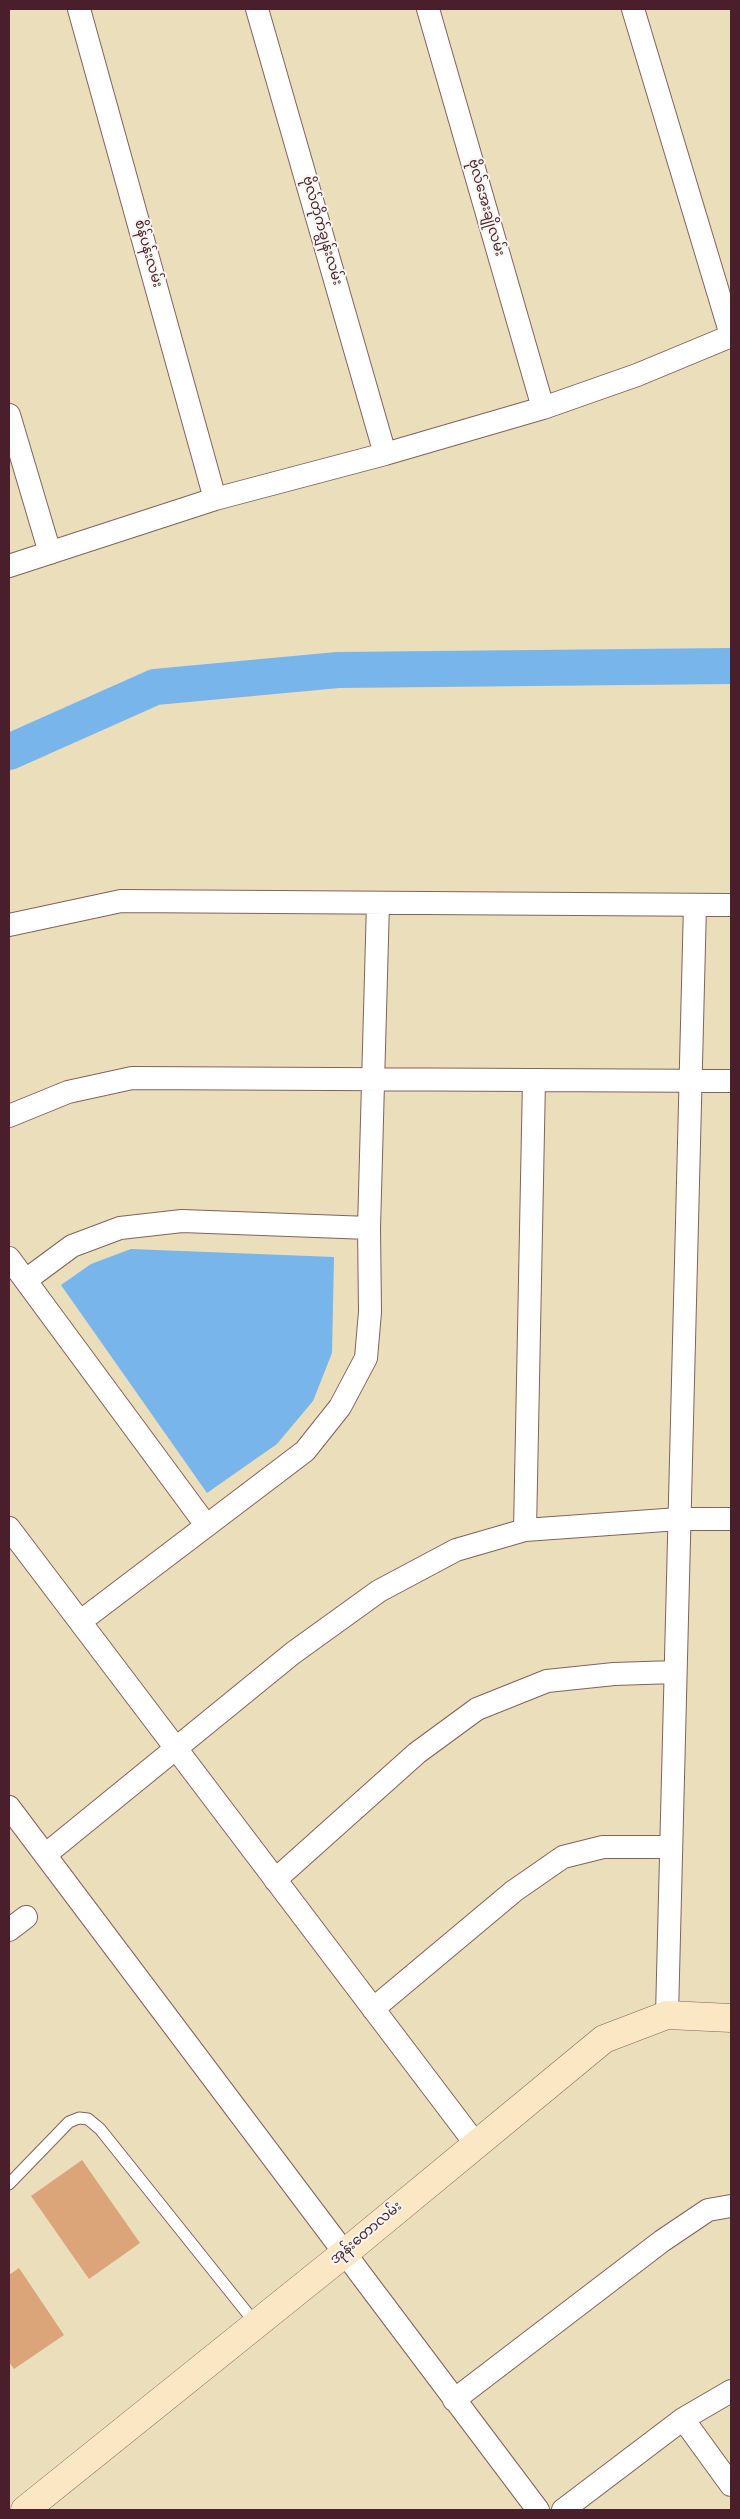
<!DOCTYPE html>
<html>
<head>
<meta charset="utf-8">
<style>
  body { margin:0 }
  #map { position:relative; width:740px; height:2519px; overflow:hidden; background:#ebdebb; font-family:Vollkorn,serif }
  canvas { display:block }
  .frame { position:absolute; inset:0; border:10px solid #4a1f2b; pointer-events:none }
</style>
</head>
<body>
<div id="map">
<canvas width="740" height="2519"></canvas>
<div class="frame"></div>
</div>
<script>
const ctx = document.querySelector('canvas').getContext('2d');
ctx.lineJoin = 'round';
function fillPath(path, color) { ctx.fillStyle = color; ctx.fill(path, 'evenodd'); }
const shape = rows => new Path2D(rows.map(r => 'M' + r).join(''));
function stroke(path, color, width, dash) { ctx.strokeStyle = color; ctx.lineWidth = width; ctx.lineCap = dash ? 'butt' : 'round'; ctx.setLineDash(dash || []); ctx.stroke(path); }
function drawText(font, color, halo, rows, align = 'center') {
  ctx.font = font + ' Vollkorn,"Noto Sans Myanmar",serif'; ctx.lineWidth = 4; ctx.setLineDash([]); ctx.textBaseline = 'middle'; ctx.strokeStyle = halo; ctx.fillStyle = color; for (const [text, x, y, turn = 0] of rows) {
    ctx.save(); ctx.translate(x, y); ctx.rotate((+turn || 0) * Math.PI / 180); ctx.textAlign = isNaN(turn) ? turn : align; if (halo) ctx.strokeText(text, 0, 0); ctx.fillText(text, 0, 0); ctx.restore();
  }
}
fillPath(shape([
  [131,1249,334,1257,332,1353,313,1401,277,1444,207,1493,61,1285,91,1264]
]), '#78b5eb');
stroke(shape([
  [9,752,155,687,338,670,731,666]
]), '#78b5eb', 36);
fillPath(shape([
  [82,2160,140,2243,89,2279,31,2196],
  [19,2268,64,2335,14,2369,9,2362,9,2275]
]), '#dba479');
const lane = shape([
  [9,2184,69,2122,79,2118,88,2119,100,2129,256,2324]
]);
const street = shape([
  [79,9,215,499],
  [257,9,385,454],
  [428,9,543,408],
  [633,9,731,335],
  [9,415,50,553],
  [9,566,215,499,385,454,543,408,637,375,731,336],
  [9,925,121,901,731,905],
  [9,1116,68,1092,132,1078,731,1081],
  [9,1258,206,1525],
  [26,1280,72,1246,120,1228,182,1221,369,1228],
  [9,1528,475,2143],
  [525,1530,534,1080],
  [81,1621,305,1451,340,1407,366,1358,370,1312,369,1228,378,903],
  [9,1807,538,2510],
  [45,1855,293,1653,379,1591,456,1550,525,1530,679,1519,731,1519],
  [275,1880,417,1753,477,1709,547,1681,614,1674,675,1672],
  [9,1930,26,1917],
  [373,2009,514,1891,563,1857,603,1847,671,1847],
  [667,2015,695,905],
  [454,2400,662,2241,708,2210,731,2206],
  [683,2419,731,2485],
  [563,2510,683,2419,731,2391]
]);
const secondary = shape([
  [25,2510,346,2252,604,2039,667,2015,731,2018]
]);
stroke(lane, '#82625d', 13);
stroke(street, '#82625d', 24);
stroke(secondary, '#82625d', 29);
stroke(lane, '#fff', 11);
stroke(street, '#fff', 22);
stroke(secondary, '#fbe7c3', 28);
drawText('14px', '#4a1f2b', '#f6f6f2', [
  ["ဗိုလ်အေးချိုလမ်း",485,208,74],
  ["ဗိုလ်တိုက်ချွန်းလမ်း",321,231,74],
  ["စိန်ပန်းလမ်း",147,254,74],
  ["အုန်းတောလမ်း",367,2234,-40]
]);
</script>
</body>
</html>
